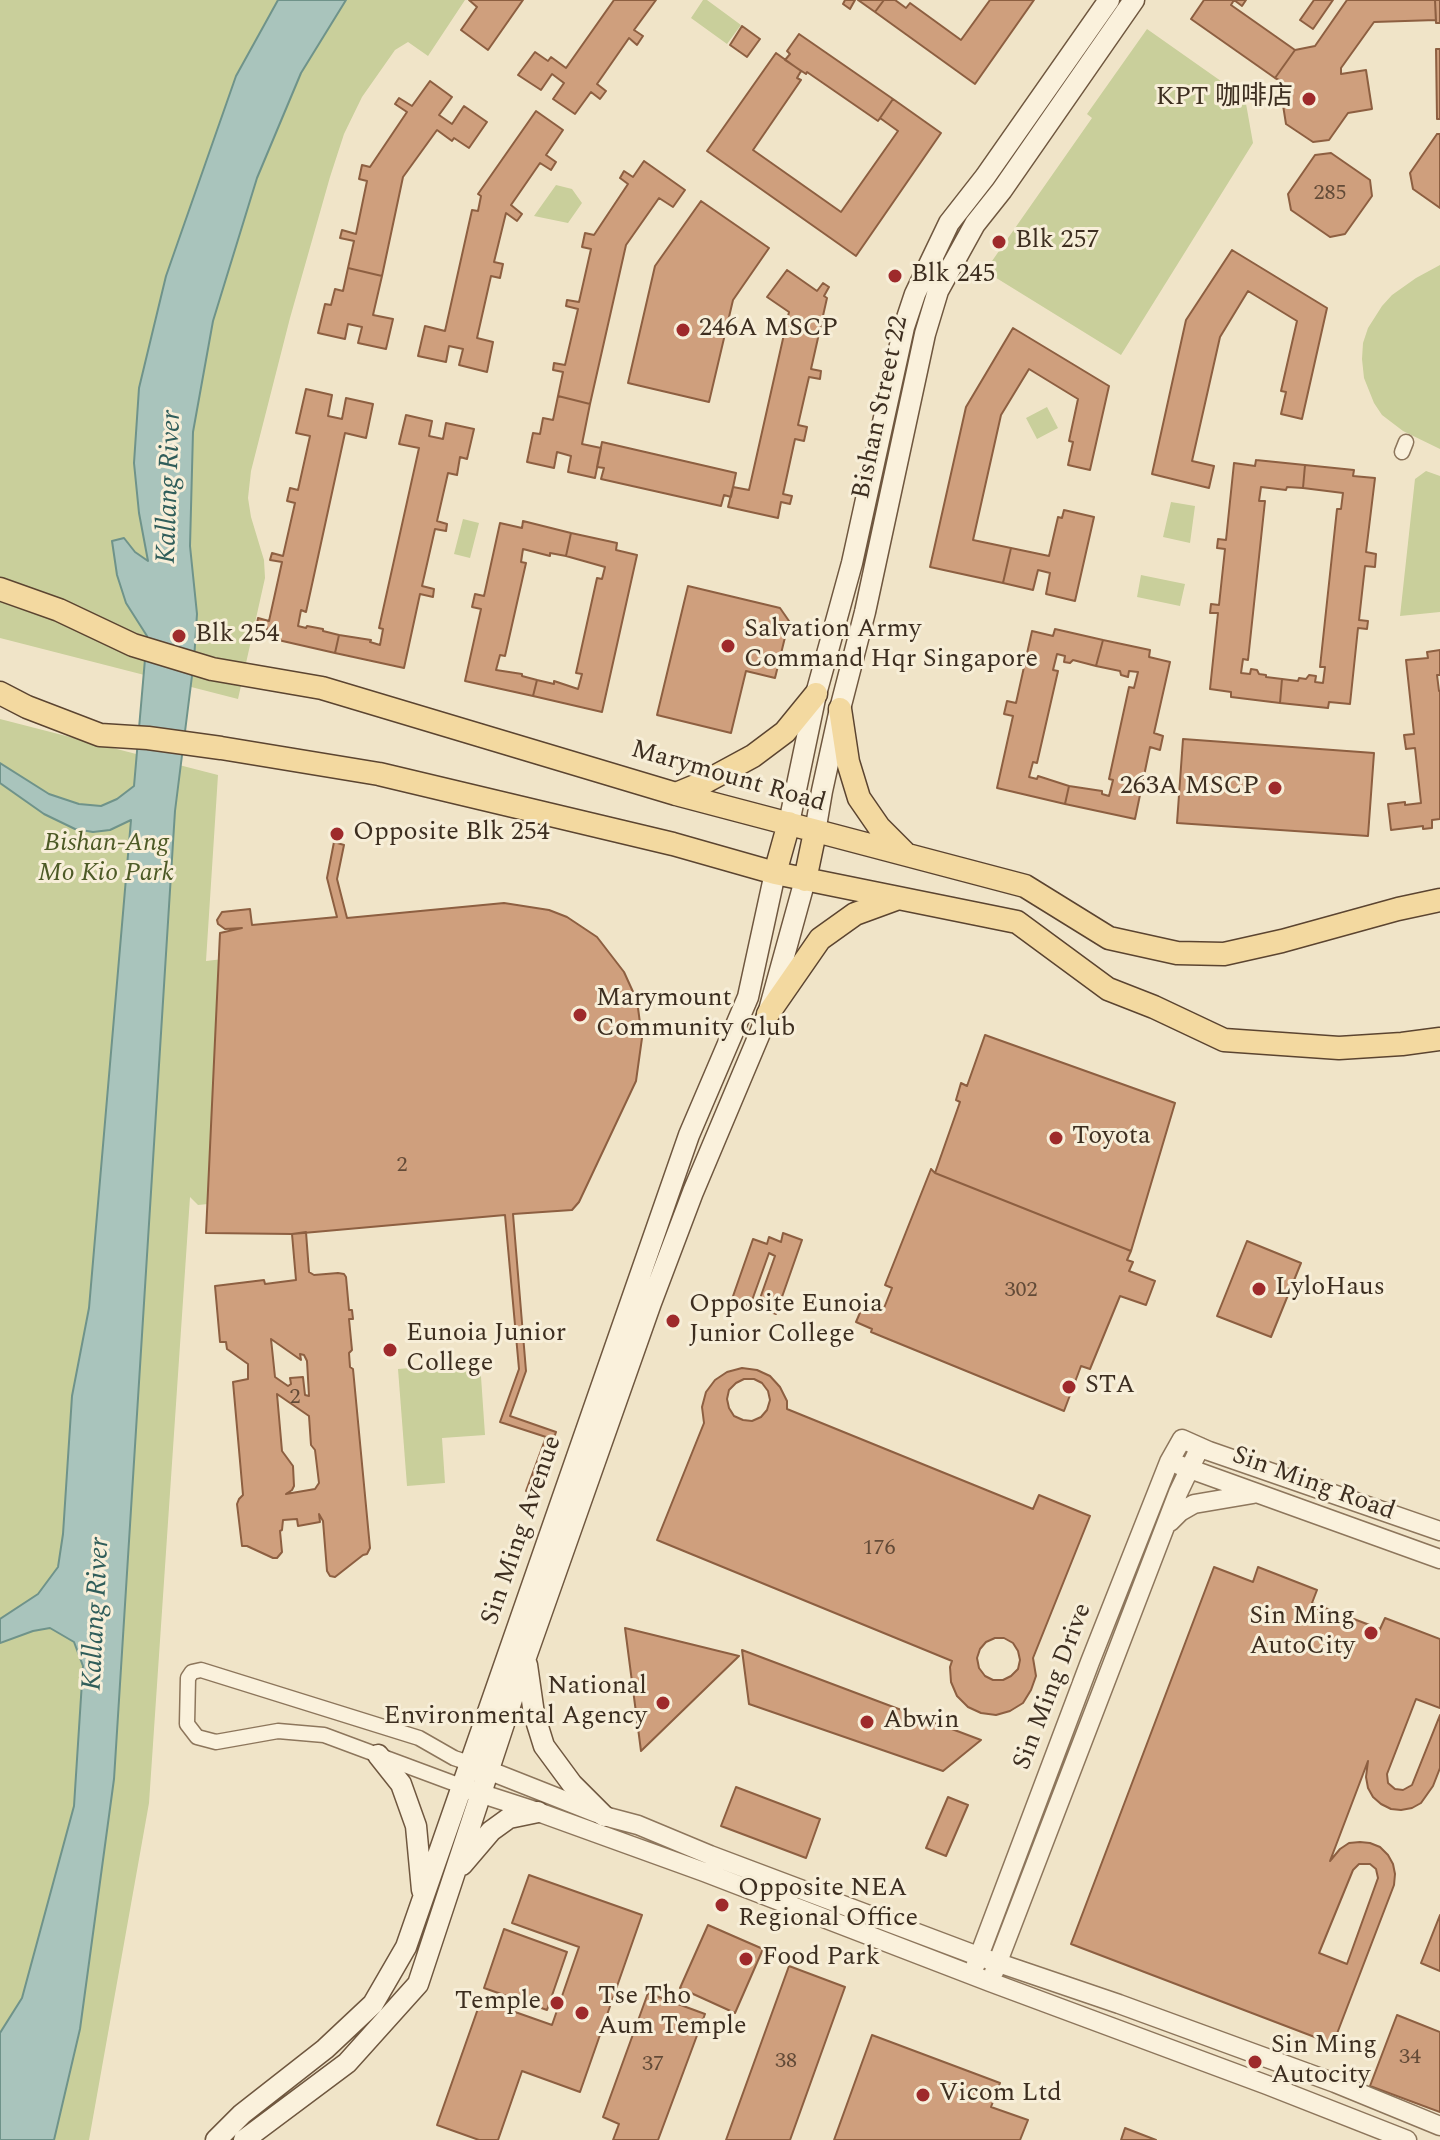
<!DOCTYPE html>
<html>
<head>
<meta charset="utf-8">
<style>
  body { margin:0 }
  canvas { display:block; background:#f0e4c8 }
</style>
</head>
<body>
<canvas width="1440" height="2140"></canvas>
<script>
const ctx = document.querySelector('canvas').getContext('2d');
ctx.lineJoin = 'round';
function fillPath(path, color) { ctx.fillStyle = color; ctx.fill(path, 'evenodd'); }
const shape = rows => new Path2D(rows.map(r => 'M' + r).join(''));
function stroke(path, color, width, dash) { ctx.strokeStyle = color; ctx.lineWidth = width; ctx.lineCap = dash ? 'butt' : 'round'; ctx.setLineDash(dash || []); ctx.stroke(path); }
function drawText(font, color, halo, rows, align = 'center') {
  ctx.font = font + ' Spectral,"Noto Sans SC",serif'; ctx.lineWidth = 6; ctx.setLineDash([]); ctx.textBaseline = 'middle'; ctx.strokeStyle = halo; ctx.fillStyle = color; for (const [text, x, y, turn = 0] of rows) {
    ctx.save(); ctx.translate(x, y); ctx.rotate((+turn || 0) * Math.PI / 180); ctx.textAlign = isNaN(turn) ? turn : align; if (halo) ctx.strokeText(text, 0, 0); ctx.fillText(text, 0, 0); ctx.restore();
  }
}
fillPath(shape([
  [0,0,465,0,428,56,408,42,395,50,362,97,344,134,330,177,290,318,251,471,248,498,251,517,264,560,265,578,238,699,0,638],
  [703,0,707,0,741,25,727,44,691,18],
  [1147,29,1245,98,1253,143,1121,355,985,271,1092,118,1087,114],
  [556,185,572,189,582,203,568,223,534,216],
  [1440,265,1440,449,1403,431,1382,415,1374,403,1364,378,1362,359,1363,343,1368,328,1382,306,1392,295,1416,278],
  [1047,407,1058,428,1037,439,1026,418],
  [1426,471,1440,476,1440,612,1400,616,1415,479],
  [1171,502,1195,506,1190,543,1163,537],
  [463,519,479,523,470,558,454,554],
  [1141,575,1185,584,1180,606,1137,597],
  [0,719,218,775,206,961,523,924,563,1169,198,1205,190,1197,149,1803,89,2140,0,2140],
  [480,1362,485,1435,442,1438,445,1483,407,1486,398,1369]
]), '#c9cf9b');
const water = shape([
  [278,0,346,0,301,73,257,178,213,321,193,432,190,546,197,614,194,660,175,811,114,1779,80,2029,54,2140,0,2140,0,2033,22,1998,74,1806,83,1666,74,1642,50,1628,33,1631,0,1643,0,1619,38,1594,58,1567,63,1534,72,1396,89,1308,131,820,110,830,93,832,75,829,44,814,0,783,0,763,49,794,79,804,101,806,117,799,134,786,147,636,126,603,117,575,112,541,124,538,135,552,148,561,139,513,134,463,139,388,166,276,236,76,278,0]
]);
fillPath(water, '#a9c4bc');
stroke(water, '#6f938a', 2);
const building = shape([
  [469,0,523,0,488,50,461,30,477,7,469,0],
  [614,0,656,0,634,30,643,36,637,45,629,38,597,84,606,91,600,99,591,92,575,114,553,99,564,83,552,74,541,90,518,75,535,52,548,61,551,57,566,68,614,0],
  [845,0,855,0,850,9,843,4,845,0],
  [858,0,884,0,875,12,858,0],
  [884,0,895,0,906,8,910,3,961,40,990,0,1034,0,975,84,875,12,884,0],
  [1204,0,1246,0,1242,6,1234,0,1231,5,1295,50,1275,78,1191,19,1204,0],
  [1314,0,1333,0,1313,29,1300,20,1314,0],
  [1347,0,1435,0,1436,20,1374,22,1341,68,1341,74,1366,70,1372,109,1348,113,1329,140,1313,142,1286,124,1279,80,1275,78,1295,50,1315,46,1347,0],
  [1435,0,1440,0,1440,23,1436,23,1435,0],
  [742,26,760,39,747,57,730,45,742,26],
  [799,34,893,99,878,121,807,72,806,74,785,60,790,54,787,51,799,34],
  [1436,49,1440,49,1440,119,1437,119,1436,49],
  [776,53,801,71,797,78,801,80,753,150,841,212,898,131,880,118,893,99,941,133,856,256,707,151,776,53],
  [430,81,452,97,439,115,452,124,464,106,487,122,469,148,454,138,452,141,437,130,403,177,382,276,348,268,354,241,340,238,342,230,356,234,367,181,359,179,362,165,370,167,407,112,395,104,399,98,412,106,430,81],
  [536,111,563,130,546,155,556,162,551,170,540,163,511,205,522,214,517,221,506,213,494,262,503,264,500,278,491,276,477,338,493,342,487,372,459,365,463,349,449,346,446,362,418,356,425,326,445,331,472,210,478,211,481,196,478,194,536,111],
  [1437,134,1440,134,1440,208,1413,189,1410,173,1437,134],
  [1331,153,1370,180,1372,196,1345,234,1330,237,1291,210,1288,194,1315,155,1331,153],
  [644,161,685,190,673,207,659,198,626,245,590,404,558,396,563,372,553,370,554,363,565,365,578,309,566,306,567,300,579,302,591,249,582,247,585,233,594,235,628,184,620,178,624,171,633,177,644,161],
  [701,201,769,248,733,300,709,402,628,383,655,266,701,201],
  [1232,250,1327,308,1302,419,1281,414,1286,392,1281,391,1297,321,1248,291,1220,337,1192,461,1214,466,1209,488,1152,474,1186,320,1232,250],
  [348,268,382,276,373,315,393,319,386,349,358,343,362,327,348,324,345,339,318,333,325,304,331,305,335,289,343,291,348,268],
  [787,270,817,291,823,283,829,287,824,296,827,298,811,369,821,371,820,379,809,377,798,425,807,427,804,441,795,439,783,494,792,496,790,504,781,502,778,518,728,507,733,487,749,490,789,312,767,297,787,270],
  [1013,328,1109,386,1090,470,1068,465,1073,442,1069,441,1078,399,1029,369,1001,415,973,540,1011,548,1003,583,930,567,966,407,1013,328],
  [306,389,332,395,328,416,342,419,346,398,373,404,366,438,345,433,306,612,301,610,298,626,306,628,307,626,323,629,323,631,339,635,335,653,265,637,267,627,257,624,258,618,269,621,282,562,270,560,272,553,283,556,295,503,287,501,290,488,298,490,310,436,296,433,306,389],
  [558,396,590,404,582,444,601,448,595,478,568,472,571,456,557,452,554,468,527,462,533,433,540,434,543,418,553,420,558,396],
  [406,415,432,421,429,436,443,439,446,423,474,429,467,459,460,457,457,475,448,473,437,521,447,524,446,531,435,529,422,586,434,589,433,597,420,594,404,668,335,653,339,635,371,640,370,642,380,645,383,629,379,628,419,448,399,444,406,415],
  [602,442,736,473,731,497,724,495,721,506,601,479,604,468,597,467,602,442],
  [1256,460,1305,465,1303,488,1287,487,1286,490,1261,487,1259,501,1265,501,1248,660,1243,659,1241,673,1250,674,1251,669,1257,670,1259,674,1266,675,1266,677,1282,679,1280,703,1231,697,1231,692,1210,689,1218,613,1210,613,1211,604,1219,605,1225,549,1217,548,1218,539,1226,540,1234,463,1255,466,1256,460],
  [1305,465,1354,470,1353,476,1375,478,1366,552,1376,554,1375,567,1365,566,1359,620,1368,621,1367,629,1358,628,1350,704,1329,702,1328,708,1280,703,1282,679,1298,681,1299,678,1306,679,1309,675,1316,676,1315,682,1323,683,1325,667,1320,667,1337,509,1341,509,1343,493,1303,488,1305,465],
  [1064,510,1094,517,1075,601,1046,594,1050,573,1038,570,1033,590,1003,583,1011,548,1049,556,1058,517,1062,518,1064,510],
  [523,521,571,533,566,556,550,553,550,556,523,549,521,562,526,563,505,656,500,655,496,670,522,674,522,676,537,680,533,696,465,681,481,609,472,607,475,594,484,596,500,523,522,528,523,521],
  [571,533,617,543,616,550,637,555,602,712,533,696,537,680,554,684,554,681,578,689,582,674,576,673,597,578,602,579,605,567,566,556,571,533],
  [688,586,780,608,789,621,775,678,746,671,731,733,657,715,688,586],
  [1055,629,1103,640,1096,666,1073,660,1070,663,1064,662,1065,656,1057,654,1053,670,1058,671,1037,763,1033,762,1029,777,1037,779,1038,776,1069,786,1065,804,997,788,1013,716,1004,714,1007,701,1016,703,1032,631,1053,636,1055,629],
  [1103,640,1150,650,1149,657,1170,662,1154,733,1163,736,1160,750,1150,747,1135,819,1065,804,1069,786,1102,791,1102,794,1109,796,1113,780,1109,779,1129,687,1134,688,1138,672,1129,671,1128,677,1121,675,1120,671,1096,666,1103,640],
  [1440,650,1440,675,1437,675,1439,691,1440,691,1440,819,1432,820,1432,828,1423,829,1423,826,1391,830,1388,804,1405,802,1405,805,1421,803,1415,748,1406,749,1404,735,1414,734,1406,660,1428,658,1427,652,1440,650],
  [1183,739,1374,753,1368,836,1177,823,1183,739],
  [334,842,344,845,337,879,347,918,504,903,549,910,567,917,597,937,624,972,634,994,638,1008,642,1038,636,1081,579,1202,572,1210,513,1214,526,1371,510,1416,556,1432,535,1494,526,1491,546,1437,500,1422,519,1369,505,1215,292,1234,206,1233,220,933,242,928,225,929,218,924,217,920,222,912,250,909,252,925,337,917,327,878,334,842],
  [985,1035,1175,1103,1131,1251,935,1173,960,1102,956,1100,961,1083,967,1086,985,1035],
  [931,1169,935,1173,1131,1251,1127,1260,1133,1262,1129,1271,1155,1281,1146,1305,1120,1296,1090,1369,1081,1366,1064,1411,871,1332,872,1329,856,1322,865,1301,884,1308,892,1288,885,1285,931,1169],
  [306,1232,309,1272,314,1275,338,1273,344,1274,346,1277,349,1310,352,1310,353,1319,349,1319,352,1350,349,1353,350,1367,353,1369,370,1548,367,1554,363,1555,335,1577,330,1576,327,1571,323,1521,319,1514,320,1522,298,1526,297,1519,283,1520,282,1530,280,1531,282,1552,277,1558,273,1558,247,1546,242,1546,237,1504,239,1499,243,1495,233,1382,248,1379,248,1364,227,1349,226,1342,220,1342,215,1286,264,1280,265,1284,296,1280,292,1234,306,1232],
  [783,1233,802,1240,776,1314,757,1307,775,1256,769,1253,750,1306,732,1299,753,1239,767,1244,769,1237,781,1242,783,1233],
  [1247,1241,1301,1263,1271,1337,1217,1316,1247,1241],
  [271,1339,301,1360,300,1354,304,1355,307,1361,309,1396,305,1395,303,1377,290,1378,291,1384,288,1386,275,1377,271,1339],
  [742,1368,757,1370,770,1376,780,1387,787,1401,787,1409,1033,1509,1039,1495,1090,1516,1033,1658,1036,1676,1031,1690,1023,1703,1010,1711,996,1715,981,1713,968,1707,957,1696,951,1682,950,1667,952,1661,657,1540,704,1423,702,1407,706,1392,715,1380,727,1372,742,1368],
  [744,1379,754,1379,762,1383,768,1391,770,1400,767,1410,761,1417,752,1421,743,1420,734,1416,729,1408,727,1399,729,1390,736,1383,744,1379],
  [995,1638,1004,1638,1013,1643,1018,1651,1020,1660,1018,1669,1011,1676,1003,1680,993,1680,985,1676,979,1668,977,1658,980,1649,986,1642,995,1638],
  [277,1394,309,1416,311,1445,315,1450,319,1483,315,1489,286,1494,292,1490,294,1486,293,1466,282,1451,277,1394],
  [1214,1567,1253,1582,1258,1567,1317,1590,1312,1603,1380,1629,1385,1618,1440,1639,1440,1708,1416,1699,1387,1774,1388,1783,1395,1789,1403,1790,1412,1785,1440,1715,1440,1768,1433,1786,1421,1803,1412,1808,1401,1810,1391,1809,1381,1804,1373,1797,1368,1788,1366,1777,1368,1761,1330,1861,1340,1849,1349,1843,1360,1842,1370,1843,1380,1847,1388,1855,1393,1864,1395,1874,1394,1885,1333,2044,1071,1944,1214,1567],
  [1359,1864,1370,1864,1376,1869,1378,1878,1347,1964,1319,1953,1353,1870,1359,1864],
  [625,1628,739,1656,641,1751,625,1628],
  [742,1650,981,1740,943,1771,749,1704,742,1650],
  [736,1787,820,1819,806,1858,721,1826,736,1787],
  [948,1797,968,1805,946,1856,926,1848,948,1797],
  [529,1875,642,1915,580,2092,522,2071,498,2140,479,2140,437,2125,481,2000,552,2025,579,1947,512,1923,529,1875],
  [1440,1915,1440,1971,1421,1963,1440,1915],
  [708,1925,763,1949,735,2013,680,1988,708,1925],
  [504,1929,567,1952,547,2010,484,1988,504,1929],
  [789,1966,845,1987,790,2140,726,2140,789,1966],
  [648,1993,705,2014,658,2140,613,2140,619,2124,603,2117,648,1993],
  [1397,2015,1440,2032,1440,2112,1370,2086,1397,2015],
  [872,2035,1000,2083,991,2107,1028,2120,1020,2140,834,2140,872,2035],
  [1125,2128,1156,2140,1121,2140,1125,2128]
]);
fillPath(building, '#cf9f7d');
stroke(building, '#8d5f41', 2);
const minor = shape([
  [1402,452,1406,442],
  [461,1786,324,1735,278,1731,216,1742,197,1737,187,1724,188,1678,192,1672,201,1670,419,1738,454,1758,469,1763]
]);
const tertiary = shape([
  [1179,1465,1440,1559],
  [1170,1522,1180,1512,1194,1504,1253,1494],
  [475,1765,604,1816,638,1825,710,1855,978,1956,1119,2004,1335,2083,1440,2126],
  [467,1789,538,1812,704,1872,990,1982,1267,2085,1407,2140],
  [976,1964,1090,1662,1169,1462,1182,1439,1209,1451,1440,1531],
  [994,1972,1178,1493,1200,1447]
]);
const secondary = shape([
  [789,823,816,694,852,563,904,327,915,294,949,223,985,177,1109,0],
  [815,832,822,791,840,709,865,612,925,334,938,291,975,224,1002,190,1134,0],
  [527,1665,534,1714,544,1746,572,1784,604,1816],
  [378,1755,401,1784,416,1826,422,1890],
  [462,1865,491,1831,509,1818,538,1812],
  [216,2140,242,2114,325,2049,373,2004,406,1947,689,1135,748,997,775,873],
  [244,2140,347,2063,418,1984,526,1657,651,1303,693,1192,768,1014,805,880]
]);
const primary = shape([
  [0,589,59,610,133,645,212,669,322,688,676,794,1025,886,1109,938,1177,953,1224,954,1282,941,1398,909,1440,900],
  [0,693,27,707,100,735,148,738,221,748,379,774,673,844,775,873,1017,922,1108,989,1154,1007,1224,1040,1339,1048,1402,1044,1440,1039],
  [840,709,848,762,859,798,879,827,904,852],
  [676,794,705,782,753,756,785,732,816,694],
  [775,873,789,823],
  [805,880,815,832],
  [768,1014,820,939,855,914,896,899]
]);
stroke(minor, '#8d765c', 17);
stroke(tertiary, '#8d765c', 21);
stroke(secondary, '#6f573f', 23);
stroke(primary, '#5b4430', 25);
stroke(minor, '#faf1dc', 14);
stroke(tertiary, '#faf1dc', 18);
stroke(secondary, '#faf1dc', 20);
stroke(primary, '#f3d9a0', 22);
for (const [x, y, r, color] of [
  [1309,99,8,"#9e2a2b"],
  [999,242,8,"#9e2a2b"],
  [895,276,8,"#9e2a2b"],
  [683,330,8,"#9e2a2b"],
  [179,636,8,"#9e2a2b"],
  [728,646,8,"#9e2a2b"],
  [1275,788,8,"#9e2a2b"],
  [337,834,8,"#9e2a2b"],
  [580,1015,8,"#9e2a2b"],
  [1056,1138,8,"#9e2a2b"],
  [1259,1289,8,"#9e2a2b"],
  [673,1321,8,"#9e2a2b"],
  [390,1350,8,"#9e2a2b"],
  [1069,1387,8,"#9e2a2b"],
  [1371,1633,8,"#9e2a2b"],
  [663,1703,8,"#9e2a2b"],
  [867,1722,8,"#9e2a2b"],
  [722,1905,8,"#9e2a2b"],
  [746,1959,8,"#9e2a2b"],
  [557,2003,8,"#9e2a2b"],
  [582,2013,8,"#9e2a2b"],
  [1255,2062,8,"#9e2a2b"],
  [923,2095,8,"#9e2a2b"]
]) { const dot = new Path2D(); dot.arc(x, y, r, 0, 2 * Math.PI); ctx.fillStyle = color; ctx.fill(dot); stroke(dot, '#f7eed8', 3); }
drawText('22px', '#624a37', null, [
  ["285",1330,195],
  ["2",402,1167],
  ["302",1021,1292],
  ["2",295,1399],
  ["176",879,1550],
  ["34",1410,2059],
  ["38",786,2063],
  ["37",653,2066]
]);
drawText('26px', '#3d2e20', '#f7eed8', [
  ["KPT 咖啡店",1293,99,"right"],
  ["Blk 257",1015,242],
  ["Blk 245",911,276],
  ["246A MSCP",699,330],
  ["Salvation Army",744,631],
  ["Command Hqr Singapore",744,661],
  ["Blk 254",195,636],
  ["263A MSCP",1259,788,"right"],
  ["Opposite Blk 254",353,834],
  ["Marymount",596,1000],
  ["Community Club",596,1030],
  ["Toyota",1072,1138],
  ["LyloHaus",1275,1289],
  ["Opposite Eunoia",689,1306],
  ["Junior College",689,1336],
  ["Eunoia Junior",406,1335],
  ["College",406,1365],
  ["STA",1085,1387],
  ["Sin Ming",1355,1618,"right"],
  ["AutoCity",1355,1648,"right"],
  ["National",647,1688,"right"],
  ["Environmental Agency",647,1718,"right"],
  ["Abwin",883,1722],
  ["Opposite NEA",738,1890],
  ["Regional Office",738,1920],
  ["Food Park",762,1959],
  ["Tse Tho",598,1998],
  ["Aum Temple",598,2028],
  ["Temple",541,2003,"right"],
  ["Sin Ming",1271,2047],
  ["Autocity",1271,2077],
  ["Vicom Ltd",939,2095]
], 'left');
drawText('26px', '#3d2e20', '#f7eed8', [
  ["Bishan Street 22",882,408,-78],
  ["Marymount Road",728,778,16],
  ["Sin Ming Road",1313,1485,20],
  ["Sin Ming Avenue",523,1531,-71],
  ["Sin Ming Drive",1054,1687,-69]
]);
drawText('italic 26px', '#4d5a26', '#f7eed8', [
  ["Bishan-Ang",106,845],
  ["Mo Kio Park",106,875]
]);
drawText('italic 28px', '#2f5d5a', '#f7eed8', [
  ["Kallang River",171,487,-88],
  ["Kallang River",98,1614,-87]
]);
</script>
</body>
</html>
